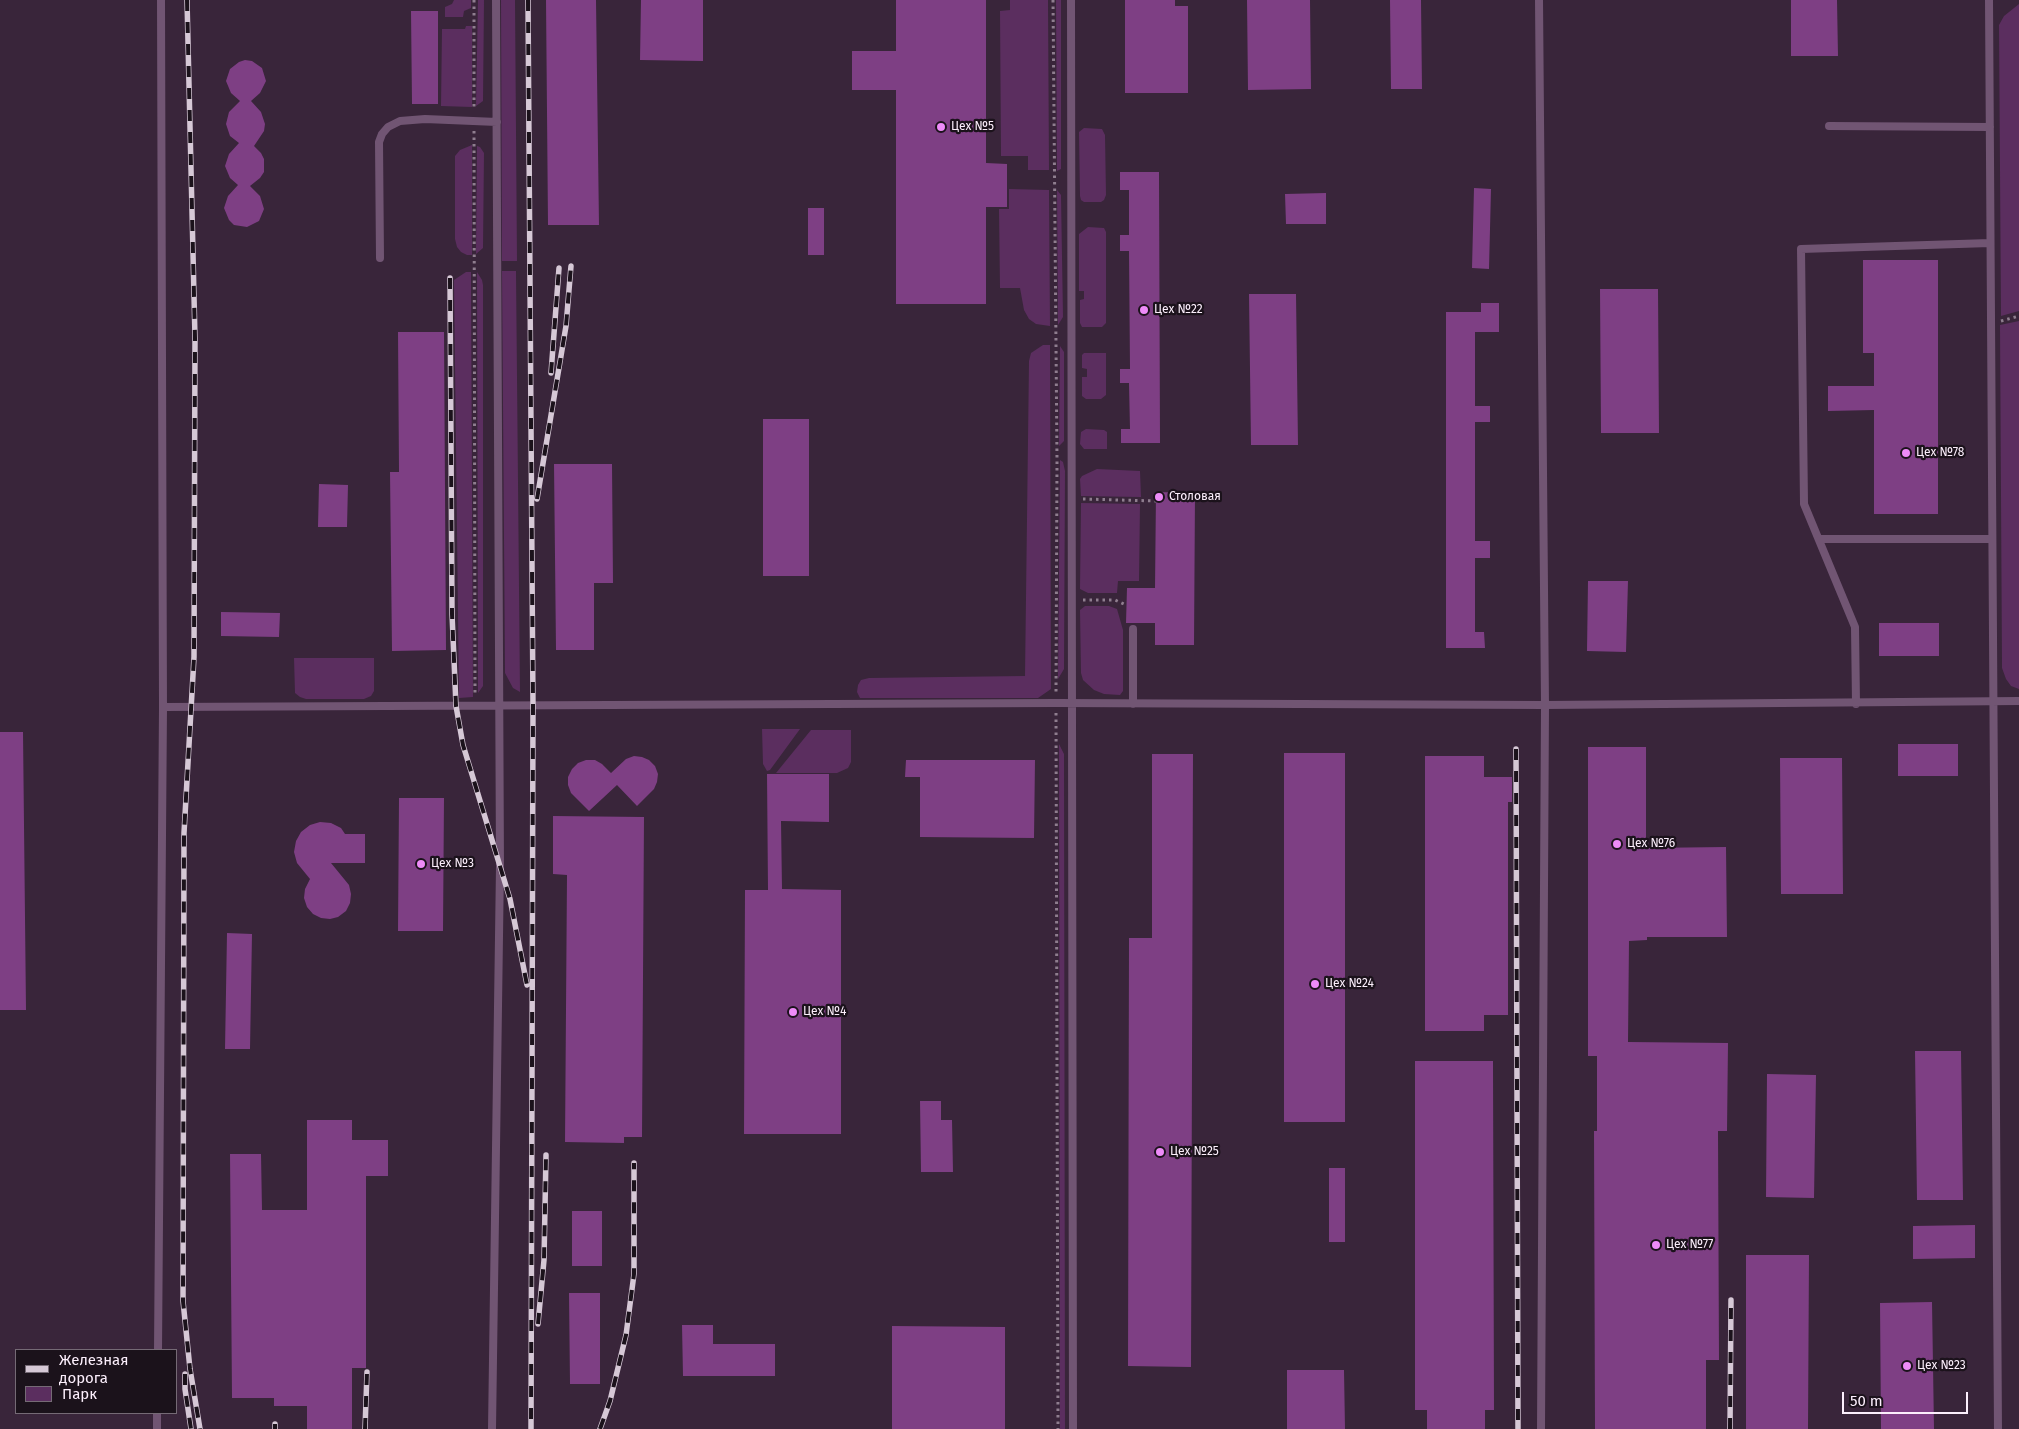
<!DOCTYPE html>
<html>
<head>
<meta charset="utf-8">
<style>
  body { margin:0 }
  #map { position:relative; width:2019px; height:1429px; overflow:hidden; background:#39253a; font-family:"Fira Sans",sans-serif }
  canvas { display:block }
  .legend { position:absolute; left:15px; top:1349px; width:162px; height:65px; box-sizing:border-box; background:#1b121b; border:1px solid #756a75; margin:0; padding:6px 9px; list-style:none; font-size:15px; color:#fceffc }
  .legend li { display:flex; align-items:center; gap:10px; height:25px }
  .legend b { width:25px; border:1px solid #756a75 }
  .scale { position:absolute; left:1842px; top:1392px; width:126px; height:22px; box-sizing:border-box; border:2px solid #fceffc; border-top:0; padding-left:6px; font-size:15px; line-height:18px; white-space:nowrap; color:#fceffc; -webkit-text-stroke:4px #1b121b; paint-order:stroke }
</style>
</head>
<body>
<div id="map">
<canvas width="2019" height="1429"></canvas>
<ul class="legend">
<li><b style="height:6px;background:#d6c8d6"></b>Железная дорога</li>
<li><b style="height:14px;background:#5b2e5f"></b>Парк</li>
</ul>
<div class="scale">50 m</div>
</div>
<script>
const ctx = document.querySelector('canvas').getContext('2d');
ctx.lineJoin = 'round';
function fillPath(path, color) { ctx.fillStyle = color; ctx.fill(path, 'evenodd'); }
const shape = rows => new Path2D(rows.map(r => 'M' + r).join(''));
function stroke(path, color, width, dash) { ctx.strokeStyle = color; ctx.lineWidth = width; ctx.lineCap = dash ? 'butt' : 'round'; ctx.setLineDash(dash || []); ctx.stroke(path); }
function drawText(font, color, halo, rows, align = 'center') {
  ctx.font = font + ' "Fira Sans",sans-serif'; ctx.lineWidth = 4.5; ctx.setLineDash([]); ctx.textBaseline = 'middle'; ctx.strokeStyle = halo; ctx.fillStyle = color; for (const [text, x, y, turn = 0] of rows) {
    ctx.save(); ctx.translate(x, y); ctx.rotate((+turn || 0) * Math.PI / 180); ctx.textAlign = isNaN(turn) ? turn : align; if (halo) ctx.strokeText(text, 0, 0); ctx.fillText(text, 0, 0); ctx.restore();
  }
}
fillPath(shape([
  [454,0,471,0,471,8,464,11,463,17,445,17,445,7,452,4],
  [478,0,484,0,483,101,476,106],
  [501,0,515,0,517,261,502,261],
  [1010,0,1048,0,1049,170,1028,170,1028,156,1001,156,1000,11,1010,10],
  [1056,0,1061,0,1061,169,1057,171],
  [2019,4,2019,311,2001,316,1999,25,2004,16],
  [466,26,472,26,472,107,441,106,442,29,465,29],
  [1084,128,1102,129,1105,135,1106,195,1104,200,1101,202,1084,202,1081,200,1080,196,1079,132],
  [472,145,472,255,467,255,461,252,457,247,455,239,455,156,460,150],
  [477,146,480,147,484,153,483,248,476,254],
  [1009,189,1049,190,1050,326,1036,324,1029,319,1024,310,1020,288,1000,288,999,209,1009,209],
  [1057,190,1061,195,1063,317,1058,325],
  [1088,227,1104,228,1106,232,1106,323,1102,327,1082,327,1080,323,1080,300,1084,299,1084,291,1079,291,1079,234],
  [502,271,516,271,520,692,513,688,505,673],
  [466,272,471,272,473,697,459,698,454,280],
  [477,272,482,280,483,285,483,686,478,693],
  [2019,321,2019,689,2011,686,2006,679,2002,668,2000,325],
  [1043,345,1050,345,1051,689,1038,698,860,698,857,692,858,685,861,680,869,678,1025,676,1029,361,1031,353],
  [1060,346,1064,352,1064,441,1059,446],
  [1084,353,1106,353,1106,395,1101,399,1086,399,1082,396,1082,377,1087,377,1087,369,1082,368,1082,355],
  [1086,429,1104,430,1107,432,1107,449,1084,449,1080,444,1081,432],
  [1060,460,1063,462,1065,471,1064,669,1058,679],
  [1097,469,1140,471,1141,497,1081,496,1080,479,1082,476],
  [1081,503,1140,504,1139,581,1118,581,1117,593,1088,593,1080,589],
  [1085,606,1109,606,1117,609,1123,630,1123,691,1120,695,1104,694,1094,690,1083,680,1081,673,1080,610],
  [294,658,374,658,374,691,371,696,364,699,306,699,300,697,295,693],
  [762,729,800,729,770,770,767,771,763,764],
  [811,730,851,730,851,762,848,768,837,773,776,773],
  [1059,744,1064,754,1065,1429,1060,1429]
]), '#5b2e5f');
fillPath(shape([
  [546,0,596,0,599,225,548,225],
  [641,0,703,0,703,61,640,60],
  [896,0,986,0,986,163,1007,164,1007,207,986,207,986,304,896,304,896,90,852,90,852,51,896,51],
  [1125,0,1175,0,1175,6,1188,6,1188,93,1125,93],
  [1247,0,1310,0,1311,89,1248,90],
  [1390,0,1421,0,1422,89,1391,89],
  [1791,0,1837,0,1838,56,1791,56],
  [411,11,438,11,438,104,412,104],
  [245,60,252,61,262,68,266,81,260,93,251,101,261,112,265,124,264,131,254,146,261,153,264,159,264,172,260,178,250,186,260,196,264,209,259,221,247,227,234,225,229,220,224,208,228,196,238,185,230,178,225,166,229,154,239,143,230,136,226,124,229,112,240,101,231,93,226,81,230,69,239,62],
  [1120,172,1159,172,1160,443,1121,443,1121,429,1130,429,1129,383,1120,383,1120,369,1130,369,1129,251,1120,251,1120,235,1129,235,1129,190,1120,190],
  [1474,188,1491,189,1489,269,1472,268],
  [1326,193,1326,224,1286,224,1285,194],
  [808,208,824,208,824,255,808,255],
  [1863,260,1938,260,1938,514,1874,514,1874,410,1828,411,1828,386,1874,386,1874,353,1863,353],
  [1600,289,1658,289,1659,433,1601,433],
  [1249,294,1296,294,1298,445,1251,445],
  [1481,303,1499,303,1499,332,1475,332,1475,406,1490,406,1490,422,1475,422,1475,541,1490,541,1490,558,1475,558,1475,632,1484,632,1485,648,1446,648,1446,312,1481,312],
  [398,332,444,332,446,650,392,651,390,472,399,472],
  [763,419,809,419,809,576,763,576],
  [554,464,612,464,613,583,594,583,594,650,556,650],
  [319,484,348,485,347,527,318,527],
  [1156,492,1195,493,1194,645,1155,645,1155,623,1126,623,1127,588,1155,588],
  [1588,581,1628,581,1626,652,1587,651],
  [221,612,280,613,279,637,221,636],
  [1879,623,1939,623,1939,656,1879,656],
  [0,732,23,732,26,1010,0,1010],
  [1898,744,1958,744,1958,776,1898,776],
  [1588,747,1646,747,1646,848,1726,847,1727,937,1647,937,1647,940,1629,941,1628,1042,1728,1043,1727,1131,1718,1131,1719,1360,1706,1360,1706,1429,1595,1429,1594,1131,1597,1131,1597,1056,1588,1056],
  [1284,753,1345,753,1345,1122,1284,1122],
  [1152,754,1193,754,1191,1367,1128,1366,1129,938,1152,938],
  [634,756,642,757,649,760,655,766,658,774,657,782,654,789,637,806,617,785,589,811,571,793,568,785,568,777,572,769,578,763,586,760,595,760,602,764,611,773,626,759],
  [1425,756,1484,756,1484,777,1512,777,1512,802,1508,802,1508,1015,1484,1015,1484,1031,1425,1031],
  [1780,758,1842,758,1843,894,1781,894],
  [906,760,1035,760,1034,838,920,837,920,777,905,777],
  [767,774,829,774,829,822,781,821,782,889,841,890,841,1134,744,1134,745,890,768,890],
  [399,798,444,798,443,931,398,931],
  [553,816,644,817,642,1137,624,1137,624,1143,565,1142,567,875,553,874],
  [320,822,331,823,341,828,345,834,365,834,365,863,331,863,349,885,351,894,350,903,346,911,338,917,330,919,321,918,313,914,307,907,304,898,305,889,310,879,297,863,294,852,296,841,301,832,310,825],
  [227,933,252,934,250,1049,225,1049],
  [1915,1051,1961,1051,1963,1200,1917,1200],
  [1415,1061,1493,1061,1494,1410,1485,1410,1485,1429,1427,1429,1427,1410,1415,1410],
  [1767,1074,1816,1075,1814,1198,1766,1197],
  [920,1101,941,1101,941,1120,952,1120,953,1172,921,1172],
  [307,1120,352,1120,352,1140,388,1140,388,1176,366,1176,366,1368,352,1368,352,1429,307,1429,307,1406,274,1406,274,1398,232,1398,230,1154,261,1154,262,1210,307,1210],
  [1329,1168,1345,1168,1345,1242,1329,1242],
  [572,1211,602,1211,602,1266,572,1266],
  [1975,1225,1975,1258,1913,1259,1913,1226],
  [1746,1255,1809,1255,1808,1429,1746,1429],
  [569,1293,600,1293,600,1384,570,1384],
  [1932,1302,1934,1429,1881,1429,1880,1303],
  [682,1325,713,1325,713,1344,775,1344,775,1376,683,1376],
  [892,1326,1005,1327,1005,1429,892,1429],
  [1287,1370,1344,1370,1345,1429,1287,1429]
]), '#7e3f84');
stroke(shape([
  [474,0,474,109],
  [1053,0,1057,460,1056,692],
  [474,131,475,694],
  [2001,321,2019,316],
  [1083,499,1156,501],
  [1083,600,1115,600,1126,605],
  [1056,713,1058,1429]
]), '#8f7e8f', 3, [2.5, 4]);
stroke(shape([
  [1071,0,1073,1429],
  [1539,0,1545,705,1541,1429],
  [1989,0,1998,1429],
  [1829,126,1990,127],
  [380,258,379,142,382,134,388,127,400,121,425,119,497,122],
  [1819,539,1992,539],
  [1133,704,1133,629],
  [1856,704,1855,627,1804,504,1801,249,1990,243],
  [163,707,1056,703,1545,705,2019,701],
  [158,1350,163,707,161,0],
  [157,1429,157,1413],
  [492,1429,500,866,496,0]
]), '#715573', 8);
const rail = shape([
  [187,0,195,338,194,657,184,833,183,1301,190,1369,200,1429],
  [528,0,533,706,531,1429],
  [450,278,452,614,456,706,463,745,510,899,527,985],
  [551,373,559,268],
  [537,499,566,326,571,266],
  [1516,749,1518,1429],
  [538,1324,544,1260,546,1155],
  [185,1374,185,1389,191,1429],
  [275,1429,275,1424],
  [365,1429,367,1372],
  [600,1429,610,1401,626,1335,634,1274,634,1163],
  [1730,1429,1731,1300]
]);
stroke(rail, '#d6c8d6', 5.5);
stroke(rail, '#1b121b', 4, [11]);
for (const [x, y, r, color] of [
  [941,127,5,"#ee8bf8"],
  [1144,310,5,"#ee8bf8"],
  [1906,453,5,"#ee8bf8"],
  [1159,497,5,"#ee8bf8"],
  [1617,844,5,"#ee8bf8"],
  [421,864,5,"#ee8bf8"],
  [1315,984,5,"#ee8bf8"],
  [793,1012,5,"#ee8bf8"],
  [1160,1152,5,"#ee8bf8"],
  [1656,1245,5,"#ee8bf8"],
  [1907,1366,5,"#ee8bf8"]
]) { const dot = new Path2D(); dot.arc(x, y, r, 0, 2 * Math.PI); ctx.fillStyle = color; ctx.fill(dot); stroke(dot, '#1b121b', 2); }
drawText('12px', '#fceffc', '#1b121b', [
  ["Цех №5",951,127],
  ["Цех №22",1154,310],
  ["Цех №78",1916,453],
  ["Столовая",1169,497],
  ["Цех №76",1627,844],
  ["Цех №3",431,864],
  ["Цех №24",1325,984],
  ["Цех №4",803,1012],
  ["Цех №25",1170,1152],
  ["Цех №77",1666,1245],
  ["Цех №23",1917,1366]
], 'left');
</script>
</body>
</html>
